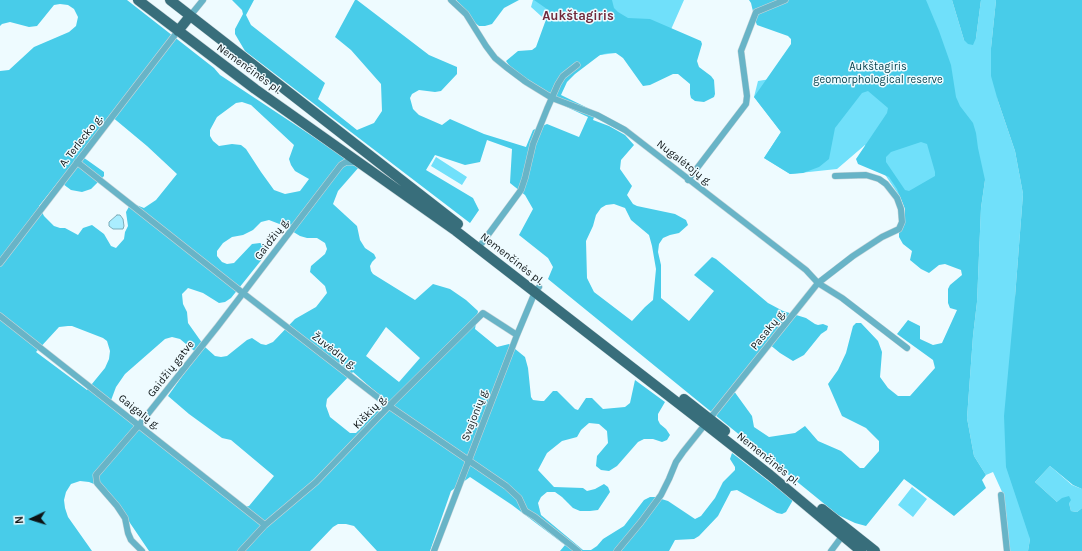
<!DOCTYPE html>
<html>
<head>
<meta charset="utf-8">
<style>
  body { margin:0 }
  #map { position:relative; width:1082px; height:551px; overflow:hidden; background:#eefbff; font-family:Karla,sans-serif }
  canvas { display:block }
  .north { position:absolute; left:12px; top:499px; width:40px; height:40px; -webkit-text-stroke:3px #eefbff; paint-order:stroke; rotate:266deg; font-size:11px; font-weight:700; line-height:16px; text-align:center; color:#0c1315 }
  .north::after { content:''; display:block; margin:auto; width:14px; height:18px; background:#0c1315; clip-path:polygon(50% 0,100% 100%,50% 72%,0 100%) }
</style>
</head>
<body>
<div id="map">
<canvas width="1082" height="551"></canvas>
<div class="north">N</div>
</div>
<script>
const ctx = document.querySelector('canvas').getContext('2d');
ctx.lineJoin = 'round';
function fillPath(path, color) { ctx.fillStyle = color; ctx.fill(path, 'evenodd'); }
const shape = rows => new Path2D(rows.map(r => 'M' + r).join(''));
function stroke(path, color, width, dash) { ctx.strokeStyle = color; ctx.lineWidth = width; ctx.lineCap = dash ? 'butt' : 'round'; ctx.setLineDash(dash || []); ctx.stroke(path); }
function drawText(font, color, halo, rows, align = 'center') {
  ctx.font = font + ' Karla,sans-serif'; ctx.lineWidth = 3; ctx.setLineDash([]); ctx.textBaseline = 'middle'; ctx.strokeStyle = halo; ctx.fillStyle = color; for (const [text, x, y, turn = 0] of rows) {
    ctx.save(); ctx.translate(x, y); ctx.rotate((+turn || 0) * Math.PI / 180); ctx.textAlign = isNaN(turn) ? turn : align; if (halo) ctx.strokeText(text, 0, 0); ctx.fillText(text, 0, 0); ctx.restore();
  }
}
fillPath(shape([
  [533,0,684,0,654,68,616,53,600,55,566,73,551,25,531,7],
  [756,0,952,0,964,40,976,38,981,0,996,0,991,48,998,101,1015,151,1023,194,1015,297,1030,539,1028,551,1008,551,1007,520,1003,494,993,472,986,475,974,456,967,418,973,336,977,302,981,208,985,180,915,219,865,145,837,169,790,174,764,158,781,132,754,97,758,81,783,77,797,38],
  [436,157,467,177,462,185,431,166],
  [1050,466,1072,485,1082,489,1082,508,1077,512,1071,511,1069,503,1057,502,1035,482],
  [912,487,927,499,913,517,898,505]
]), '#70e0fa');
fillPath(shape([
  [0,0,127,0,214,68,220,75,359,167,338,191,333,204,357,226,360,240,365,248,374,254,376,258,372,262,370,266,371,271,373,274,415,300,433,284,450,289,466,300,478,311,475,329,497,347,509,344,525,357,528,368,531,397,533,400,541,401,544,401,553,391,557,391,575,409,578,410,586,398,592,398,603,409,625,407,630,403,635,380,665,402,658,414,658,420,660,424,666,429,670,435,667,440,662,442,653,439,644,439,638,442,617,466,609,471,601,470,596,466,597,456,608,443,607,431,599,424,589,423,581,430,577,437,562,441,547,453,538,470,554,487,583,488,587,491,595,489,604,484,608,487,610,492,598,510,590,511,580,511,573,508,562,497,555,492,547,492,541,497,538,503,541,515,583,550,591,550,597,546,603,539,624,526,644,500,650,497,655,497,668,501,695,519,701,516,715,498,723,482,735,470,735,467,730,459,732,453,793,500,786,512,782,514,777,513,737,490,731,491,718,516,699,536,694,539,675,540,669,551,560,551,565,545,512,505,470,477,451,491,430,551,377,551,354,526,346,524,338,524,333,527,310,551,149,551,109,492,99,486,89,482,80,481,71,484,66,492,64,500,65,508,68,517,92,551,0,551,0,71,9,70,34,47,69,32,76,26,78,17,74,9,68,5,60,4,54,5,37,26,29,27,10,22,2,24,0,26],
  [242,102,251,105,294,145,289,159,291,165,295,171,309,179,300,191,285,194,274,190,261,172,246,149,241,145,232,144,219,146,213,141,210,136,210,130,217,117,236,103],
  [111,116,147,146,177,174,156,200,144,208,131,203,126,212,128,226,125,232,124,239,116,248,111,246,104,234,92,225,83,228,78,235,65,228,60,228,54,226,44,216,39,206,59,181,71,190,82,192,91,189,104,176,104,172,80,155],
  [269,220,282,225,300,236,307,238,317,238,325,243,327,249,325,254,311,266,310,272,325,286,327,293,316,307,295,319,273,342,266,345,261,344,252,338,247,340,227,356,221,357,215,356,205,347,188,323,187,312,183,304,182,294,188,288,203,293,219,303,225,302,231,298,267,253,266,246,260,243,252,244,234,263,227,264,222,262,217,256,217,251,223,243,232,237,243,235,253,230,261,222],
  [68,326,72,326,103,338,107,341,110,351,109,359,105,368,87,390,36,352,59,327],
  [386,327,420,358,399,382,366,356],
  [172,337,180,339,198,354,168,396,189,414,222,438,231,440,274,476,249,506,239,508,110,403,116,387,125,374,165,339],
  [353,372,386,401,356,433,350,433,330,417,326,406,327,399],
  [232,0,254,0,246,15,251,25,325,83,318,99,357,130,374,123,382,111,381,84,351,50,335,37,355,0,357,0,429,55,457,67,457,74,441,91,435,92,419,90,412,94,410,98,413,109,419,115,442,125,450,119,484,134,526,147,533,130,547,124,579,137,588,117,554,101,522,83,506,61,518,51,532,50,536,47,548,14,547,9,534,0,612,0,614,8,618,12,628,18,650,19,701,41,702,44,697,61,699,67,711,76,714,80,715,94,714,97,704,102,695,101,691,98,690,94,690,84,678,74,673,74,650,85,643,86,623,58,616,53,608,53,600,55,575,74,567,82,561,95,596,112,593,120,609,126,625,135,634,145,621,160,620,169,632,186,627,195,633,204,637,206,675,214,686,220,688,225,679,233,670,235,663,238,659,244,658,252,661,265,661,298,689,321,714,291,694,275,712,257,716,259,768,303,783,311,806,318,815,324,818,325,823,324,828,326,827,330,821,334,804,355,793,361,780,353,769,344,766,345,731,387,752,416,754,427,769,437,795,433,805,426,818,441,841,451,860,468,864,468,879,451,879,441,866,428,842,416,828,384,838,370,846,353,853,326,856,323,861,323,878,341,882,352,880,377,888,388,898,396,910,396,935,368,933,360,897,334,908,320,920,326,920,339,933,345,942,343,957,310,950,308,948,303,948,289,950,285,962,275,961,270,945,264,939,265,929,273,921,269,910,260,912,251,903,244,899,237,899,231,904,225,905,209,897,189,889,177,858,164,856,159,887,113,888,108,868,91,862,93,835,128,829,159,819,167,803,173,790,174,764,158,781,132,754,97,791,44,791,39,788,36,757,25,755,20,751,3,749,0,926,0,939,31,951,65,956,97,960,106,973,123,976,133,978,148,985,180,981,208,977,302,973,336,967,418,974,456,986,475,982,480,986,488,954,516,904,479,866,526,855,523,838,515,548,279,553,267,548,258,519,235,533,209,525,195,510,183,512,149,487,140,480,162,465,165,435,155,426,170,473,198,479,210,470,223,245,51,235,34,235,29,243,14,242,10],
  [921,142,927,144,935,172,935,176,909,191,905,190,886,162,886,157,891,152],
  [614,204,625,208,631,220,649,235,652,246,656,269,653,300,645,307,632,321,594,292,587,278,586,241,593,226,596,215,601,208,606,205],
  [456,0,519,0,504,8,492,24,485,26,479,26,474,22,467,11],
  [952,0,981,0,976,38,973,45,968,44,964,40],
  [996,0,1082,0,1082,489,1073,485,1050,466,1035,482,1057,502,1062,498,1069,496,1071,500,1069,503,1071,511,1077,512,1082,508,1082,551,1028,551,1030,539,1006,467,1004,416,1015,297,1023,194,1015,151,998,101,991,76,991,48]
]), '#48cce9');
const water = shape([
  [117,215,120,215,123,219,124,226,123,229,113,229,109,226,109,222,117,215]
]);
fillPath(water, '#aaedff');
stroke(water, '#7bacb9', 1);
const street = shape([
  [451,0,466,14,486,46,495,58,506,67,526,82,552,98,597,115,625,130,806,270,818,283,842,298,907,348],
  [190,16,203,0],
  [77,162,243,293,389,406,506,486,519,498,525,511,535,517,578,551],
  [688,180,746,104,747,96,741,51,756,12,785,0],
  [482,243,521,190,525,178,533,144,547,109,558,84,563,76,577,65],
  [0,263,178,31],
  [0,316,265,525],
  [1001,495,1007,551],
  [142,551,131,540,128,533,125,518,117,506,97,483,96,475,139,425,218,326,341,165,346,162,356,162],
  [241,551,265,525,316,482,389,406,483,313,517,335],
  [434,551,517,335,535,292,539,287],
  [617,551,641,522,661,495,669,479,676,462,683,452,818,283,853,256,882,237,899,229,902,222,901,209,897,198,886,184,879,179,866,175,835,176],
  [831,551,843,535]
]);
const primary = shape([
  [138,0,255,89,456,231,705,424,770,475,861,551],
  [170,0,458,224],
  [178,31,190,16],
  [684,399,725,431],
  [822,509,875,551]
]);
stroke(street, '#cad6da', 7);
stroke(primary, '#cad6da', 11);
stroke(street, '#68b4c7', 6);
stroke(primary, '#386e7b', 10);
drawText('11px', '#003e4a', '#eefbff', [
  ["Aukštagiris",878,67],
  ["geomorphological reserve",878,80]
]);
drawText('11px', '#0c1315', '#eefbff', [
  ["Nemenčinės pl.",249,69,36],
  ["A. Terlecko g.",81,141,-52],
  ["Nugalėtojų g.",684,163,38],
  ["Gaidžių g.",272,239,-53],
  ["Nemenčinės pl.",512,259,38],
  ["Pasakų g.",768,330,-51],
  ["Žuvėdrų g.",334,351,37],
  ["Gaidžių gatve",171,369,-52],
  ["Gaigalų g.",139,412,38],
  ["Kiškių g.",370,412,-46],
  ["Svajonių g.",475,415,-69],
  ["Nemenčinės pl.",768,459,39]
]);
drawText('bold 13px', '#6f293b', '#eefbff', [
  ["Aukštagiris",578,16]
]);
</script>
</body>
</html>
